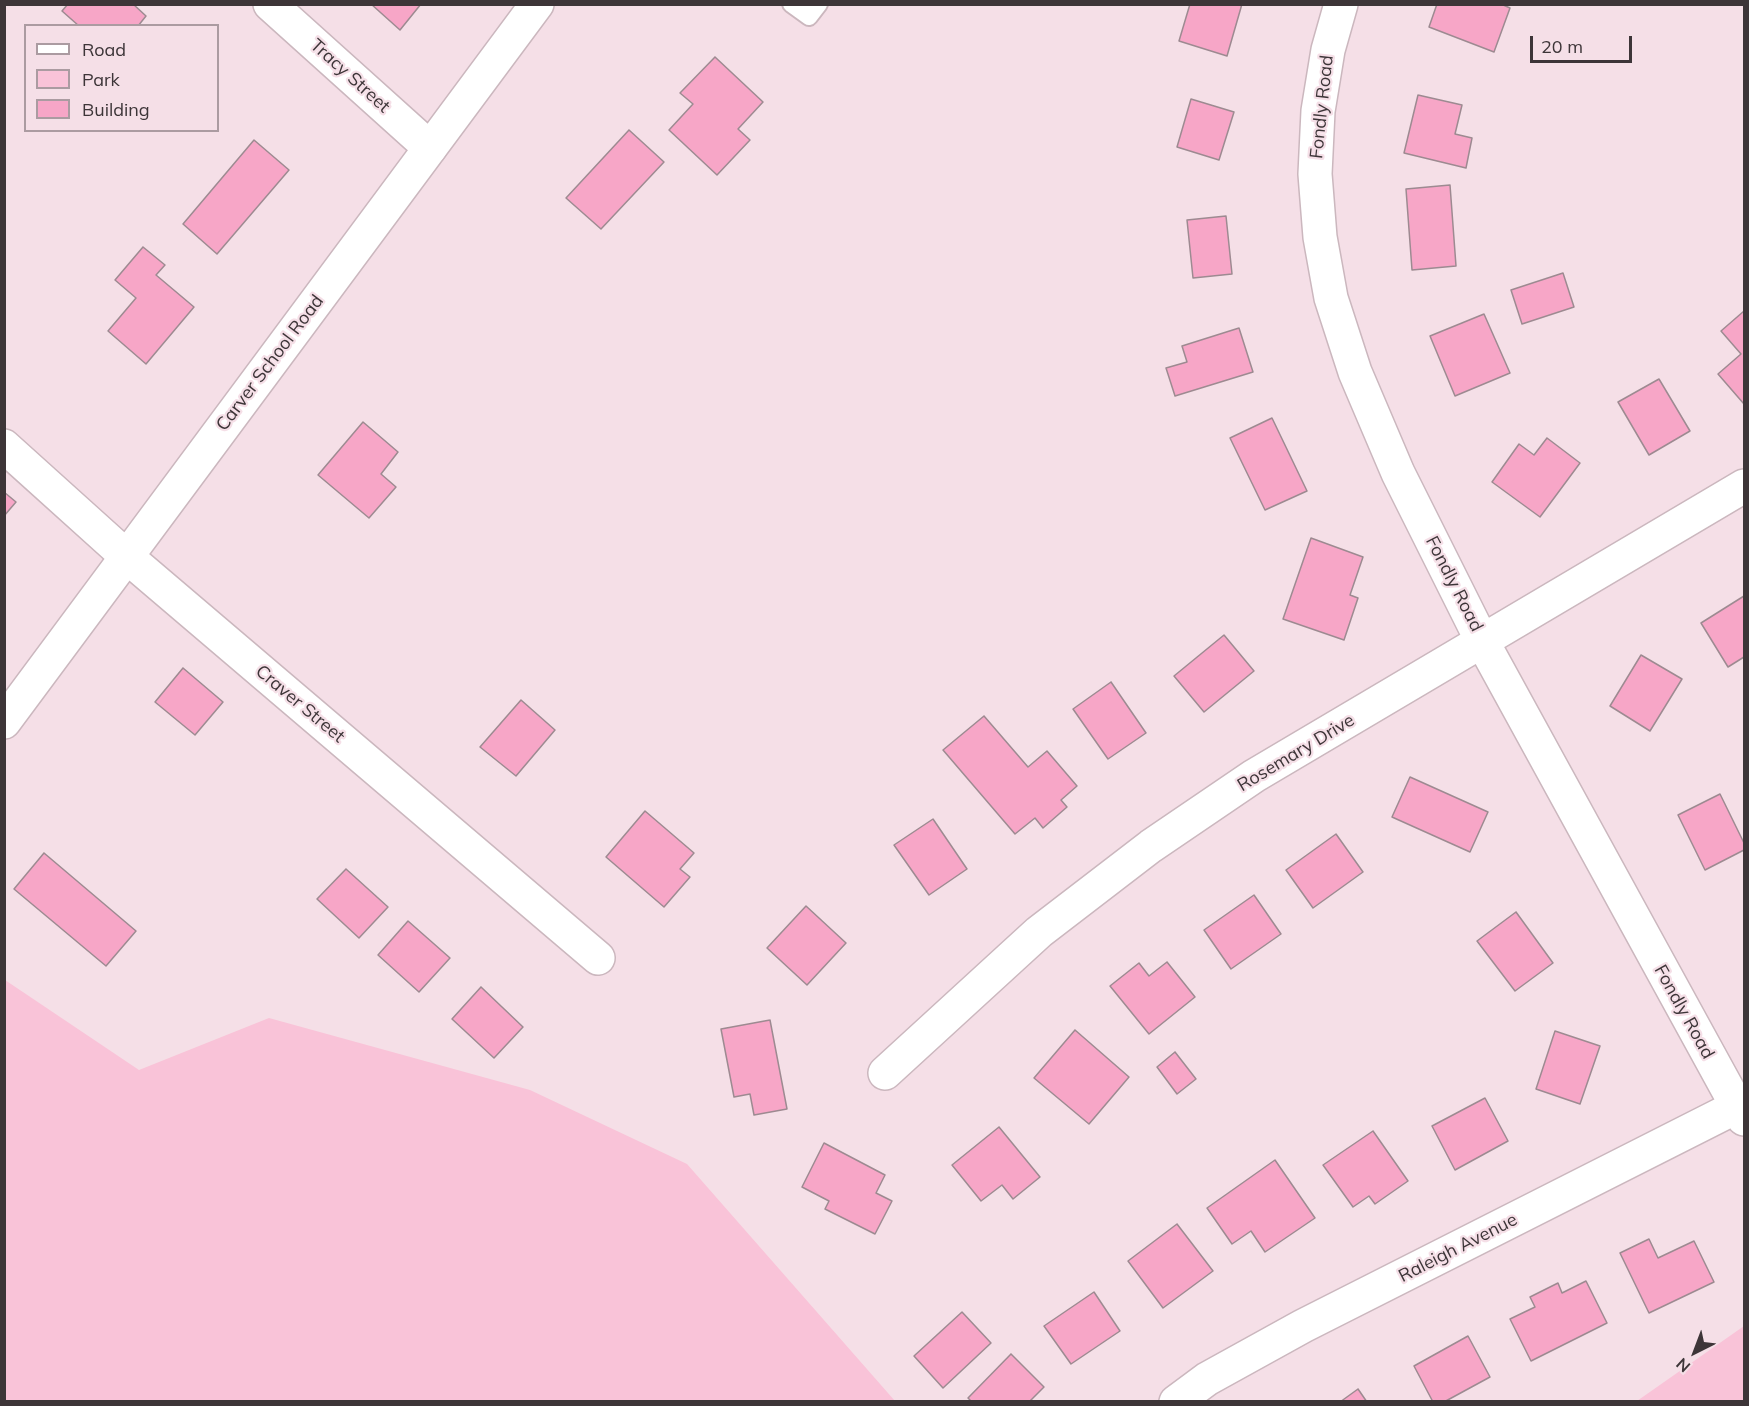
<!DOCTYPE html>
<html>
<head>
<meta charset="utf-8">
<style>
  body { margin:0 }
  #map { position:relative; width:1749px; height:1406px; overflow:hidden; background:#f5dfe7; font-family:Mulish,sans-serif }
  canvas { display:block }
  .frame { position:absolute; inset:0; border:6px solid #3d3538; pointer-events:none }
  .legend { position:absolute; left:24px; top:24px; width:195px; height:108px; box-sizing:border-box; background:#f5dfe7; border:2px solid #ab9ba1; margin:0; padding:8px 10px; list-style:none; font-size:18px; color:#3d3538 }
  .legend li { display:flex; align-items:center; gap:12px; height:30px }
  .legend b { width:30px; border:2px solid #ab9ba1 }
  .north { position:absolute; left:1665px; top:1322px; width:60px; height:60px; -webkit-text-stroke:4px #f5dfe7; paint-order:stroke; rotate:222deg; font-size:16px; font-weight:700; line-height:24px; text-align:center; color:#3d3538 }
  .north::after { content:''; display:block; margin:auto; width:21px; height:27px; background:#3d3538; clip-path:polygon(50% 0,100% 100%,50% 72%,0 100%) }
  .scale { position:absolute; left:1530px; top:36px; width:102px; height:27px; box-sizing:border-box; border:3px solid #3d3538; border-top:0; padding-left:8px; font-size:18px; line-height:21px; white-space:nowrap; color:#3d3538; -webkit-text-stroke:4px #f5dfe7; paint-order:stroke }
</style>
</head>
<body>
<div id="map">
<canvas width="1749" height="1406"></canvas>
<div class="frame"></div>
<ul class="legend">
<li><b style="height:8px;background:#fff"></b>Road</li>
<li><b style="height:16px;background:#f9c3d8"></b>Park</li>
<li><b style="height:16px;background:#f7a6c7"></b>Building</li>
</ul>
<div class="north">N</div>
<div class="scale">20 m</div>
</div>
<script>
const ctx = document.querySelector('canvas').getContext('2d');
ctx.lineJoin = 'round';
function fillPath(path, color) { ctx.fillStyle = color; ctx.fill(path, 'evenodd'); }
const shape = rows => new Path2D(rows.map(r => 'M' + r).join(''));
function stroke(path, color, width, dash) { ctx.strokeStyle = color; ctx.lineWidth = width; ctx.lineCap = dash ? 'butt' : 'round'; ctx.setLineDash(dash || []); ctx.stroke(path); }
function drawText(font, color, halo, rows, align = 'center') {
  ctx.font = font + ' Mulish,sans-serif'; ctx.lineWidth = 4.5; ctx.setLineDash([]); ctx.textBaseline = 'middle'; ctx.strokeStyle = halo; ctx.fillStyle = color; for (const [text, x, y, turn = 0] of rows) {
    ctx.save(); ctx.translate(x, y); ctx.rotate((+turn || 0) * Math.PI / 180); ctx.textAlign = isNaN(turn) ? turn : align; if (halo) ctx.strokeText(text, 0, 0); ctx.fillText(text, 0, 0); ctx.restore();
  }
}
fillPath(shape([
  [5,980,139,1070,269,1018,530,1090,687,1164,895,1401,5,1401],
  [1744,1326,1744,1401,1637,1401]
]), '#f9c3d8');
const building = shape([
  [68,4,133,4,146,16,138,26,79,26,62,11,68,4],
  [371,4,421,4,400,30,371,4],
  [1190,4,1242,4,1227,56,1179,41,1190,4],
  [1437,4,1501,4,1510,8,1494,52,1429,27,1437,4],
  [715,57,763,102,738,129,750,140,717,175,669,130,693,104,680,93,715,57],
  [1418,95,1462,105,1455,134,1472,138,1466,168,1404,153,1418,95],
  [1191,99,1234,112,1219,160,1177,147,1191,99],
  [629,130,664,162,601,229,566,198,629,130],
  [254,140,289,170,217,254,183,224,254,140],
  [1450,185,1456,266,1412,270,1406,189,1450,185],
  [1226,216,1232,274,1193,278,1187,220,1226,216],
  [143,247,165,265,156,275,194,307,146,364,108,331,136,298,115,280,143,247],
  [1563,273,1574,307,1522,324,1511,290,1563,273],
  [1744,311,1744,404,1718,374,1741,354,1721,331,1744,311],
  [1484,314,1510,373,1455,396,1430,336,1484,314],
  [1239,328,1253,372,1175,396,1166,368,1187,362,1182,346,1239,328],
  [1659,379,1690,431,1649,455,1618,402,1659,379],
  [1272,418,1307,491,1265,510,1230,438,1272,418],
  [363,422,398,452,381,474,396,487,369,518,318,475,363,422],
  [1547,438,1580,463,1540,517,1492,482,1519,444,1534,455,1547,438],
  [4,492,16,502,4,516,4,492],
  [1311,538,1363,557,1350,595,1358,598,1344,640,1283,619,1311,538],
  [1744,596,1744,657,1728,667,1701,623,1744,596],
  [1224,635,1254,671,1204,712,1174,676,1224,635],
  [1641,655,1682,679,1650,731,1610,706,1641,655],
  [183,668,223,702,195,735,155,702,183,668],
  [1111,682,1146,733,1108,759,1073,709,1111,682],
  [521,700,555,730,516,776,480,747,521,700],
  [984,716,1028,767,1047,751,1077,786,1061,800,1067,807,1043,828,1035,818,1015,834,943,750,984,716],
  [1410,777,1488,812,1470,852,1392,817,1410,777],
  [1720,794,1744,843,1744,850,1705,870,1678,815,1720,794],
  [645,811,694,853,680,869,690,877,664,907,606,857,645,811],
  [933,819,967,869,929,895,894,845,933,819],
  [1336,834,1363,872,1313,908,1286,870,1336,834],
  [44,853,136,931,106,966,14,889,44,853],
  [346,869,388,907,359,938,317,899,346,869],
  [1254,895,1281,934,1231,969,1204,930,1254,895],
  [806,906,846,943,807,985,767,948,806,906],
  [1516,912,1553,963,1515,991,1477,941,1516,912],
  [408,921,450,958,419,992,378,955,408,921],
  [1167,962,1195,997,1149,1034,1110,986,1139,963,1149,976,1167,962],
  [481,987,523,1027,494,1058,452,1019,481,987],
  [770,1020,787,1109,754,1115,750,1094,734,1097,721,1029,770,1020],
  [1075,1030,1129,1077,1089,1124,1034,1078,1075,1030],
  [1555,1031,1600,1046,1580,1104,1536,1089,1555,1031],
  [1175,1052,1196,1079,1177,1094,1157,1067,1175,1052],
  [1485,1098,1508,1141,1455,1170,1432,1126,1485,1098],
  [999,1127,1040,1177,1013,1199,1002,1185,981,1201,952,1165,999,1127],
  [1373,1131,1408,1181,1375,1204,1369,1196,1353,1207,1323,1165,1373,1131],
  [824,1143,885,1175,876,1193,892,1201,875,1234,825,1209,829,1201,802,1187,824,1143],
  [1275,1160,1315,1218,1265,1252,1251,1231,1232,1244,1207,1208,1275,1160],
  [1177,1224,1213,1271,1163,1308,1128,1261,1177,1224],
  [1649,1239,1658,1258,1694,1241,1714,1282,1649,1313,1620,1253,1649,1239],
  [1586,1281,1607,1323,1531,1361,1510,1319,1535,1307,1530,1297,1558,1283,1562,1293,1586,1281],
  [1094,1292,1120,1331,1071,1364,1044,1326,1094,1292],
  [962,1312,991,1343,943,1388,914,1356,962,1312],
  [1468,1336,1490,1377,1444,1402,1433,1402,1414,1366,1468,1336],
  [1011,1354,1044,1387,1029,1402,972,1402,968,1398,1011,1354],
  [1358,1389,1367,1402,1340,1402,1358,1389]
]);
fillPath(building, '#f7a6c7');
stroke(building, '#9d8a91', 1.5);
const service = shape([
  [791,4,809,17,819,4]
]);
const minor = shape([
  [270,4,430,148],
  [1341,4,1328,50,1318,111,1315,174,1320,237,1331,298,1355,372,1398,473,1482,641,1744,1119],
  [4,446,126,556,598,958],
  [885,1073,1039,932,1151,846,1254,776,1744,486],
  [1176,1402,1207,1379,1303,1326,1744,1103]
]);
const primary = shape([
  [4,722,537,4]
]);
stroke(service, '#cbb7be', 20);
stroke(minor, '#cbb7be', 36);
stroke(primary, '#cbb7be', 36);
stroke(service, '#fff', 16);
stroke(minor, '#fff', 33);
stroke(primary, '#fff', 33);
drawText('18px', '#3d3538', '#f5dfe7', [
  ["Tracy Street",350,76,42],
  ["Fondly Road",1322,107,-84],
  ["Carver School Road",270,363,-53],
  ["Fondly Road",1454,584,63],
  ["Craver Street",300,704,40],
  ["Rosemary Drive",1296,753,-31],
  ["Fondly Road",1684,1012,61],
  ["Raleigh Avenue",1458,1248,-27]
]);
</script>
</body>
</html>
